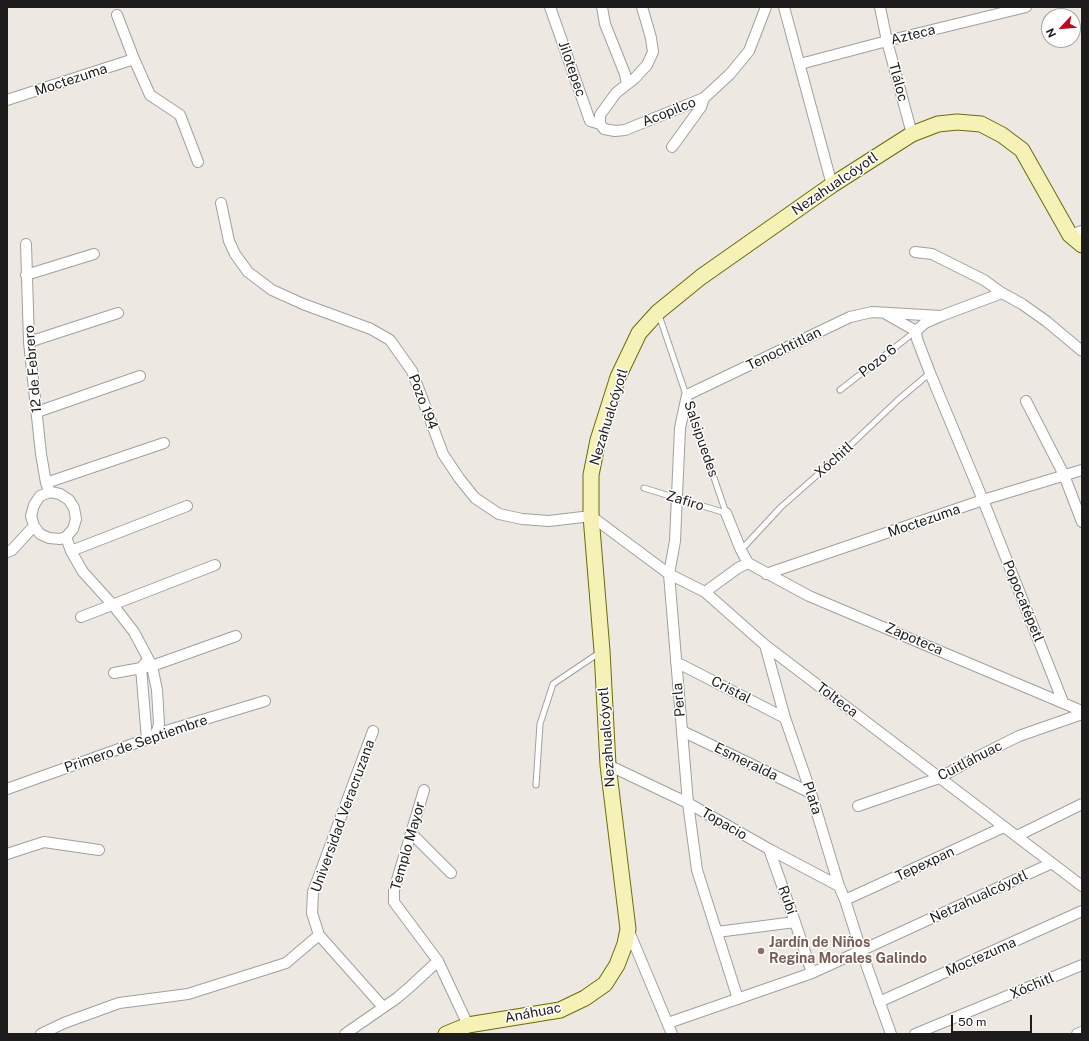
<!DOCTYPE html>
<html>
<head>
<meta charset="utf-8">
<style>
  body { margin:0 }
  #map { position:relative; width:1089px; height:1041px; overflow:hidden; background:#ede8e2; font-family:"Public Sans",sans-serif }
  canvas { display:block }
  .frame { position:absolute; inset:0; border:8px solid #1c1c1c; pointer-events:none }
  .north { position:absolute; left:1041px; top:8px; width:40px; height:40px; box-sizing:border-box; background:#fff; border:1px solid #a4a4a4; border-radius:50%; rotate:244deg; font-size:11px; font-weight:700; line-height:16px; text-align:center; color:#1c1c1c }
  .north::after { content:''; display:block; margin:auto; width:14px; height:18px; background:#be0a1d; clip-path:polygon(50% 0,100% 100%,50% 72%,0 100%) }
  .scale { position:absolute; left:951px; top:1015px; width:81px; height:18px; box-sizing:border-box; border:2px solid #1c1c1c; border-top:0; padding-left:5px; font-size:12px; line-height:14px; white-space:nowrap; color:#1c1c1c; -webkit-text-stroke:3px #fff; paint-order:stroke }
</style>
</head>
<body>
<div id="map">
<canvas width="1089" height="1041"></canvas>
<div class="frame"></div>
<div class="north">N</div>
<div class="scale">50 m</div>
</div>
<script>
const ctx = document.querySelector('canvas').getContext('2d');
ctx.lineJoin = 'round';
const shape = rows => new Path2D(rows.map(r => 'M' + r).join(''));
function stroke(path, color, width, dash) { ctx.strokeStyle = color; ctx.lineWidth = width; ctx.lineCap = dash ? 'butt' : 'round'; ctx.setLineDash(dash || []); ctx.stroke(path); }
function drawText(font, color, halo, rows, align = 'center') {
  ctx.font = font + ' "Public Sans",sans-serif'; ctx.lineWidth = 3; ctx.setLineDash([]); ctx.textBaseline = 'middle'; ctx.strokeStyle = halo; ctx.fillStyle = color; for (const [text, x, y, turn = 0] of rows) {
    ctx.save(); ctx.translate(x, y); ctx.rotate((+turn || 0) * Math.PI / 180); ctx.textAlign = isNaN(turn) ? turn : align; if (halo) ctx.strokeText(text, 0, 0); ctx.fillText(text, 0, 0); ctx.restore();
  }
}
const service = shape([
  [659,315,726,513],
  [840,390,916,331],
  [644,488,676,498,726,513],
  [741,550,781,507,841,454,898,400,930,373],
  [536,785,540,724,553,684,599,653]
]);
const minor = shape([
  [550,7,590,121,600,124],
  [602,7,605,24,625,74,627,84],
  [642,7,651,38,653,52,647,65,635,78,616,93,600,115,600,124,604,129,615,131,625,130,704,98,730,74,749,51,766,7],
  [784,7,832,185],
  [880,7,887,41,912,134],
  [117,15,134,59,150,95,180,115,198,162],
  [800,64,887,41,1026,7],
  [7,100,134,59],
  [672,147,701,107,704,98],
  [221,203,229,241,235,254,248,272,272,290,303,304,371,329,390,340,412,371,443,454,459,478,475,498,499,514,522,519,549,521,591,516,669,574,705,592,765,645,1082,886],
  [1070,235,1082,231],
  [26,244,29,342,41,454,46,483,50,492],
  [915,252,932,254,984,280,1002,293,1022,304,1046,321,1082,351],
  [26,275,94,254],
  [886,314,916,331],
  [916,331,917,339,930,373,983,500,1063,702],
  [916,331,925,323,941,316,1002,293],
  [29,342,118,313],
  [1026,401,1064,475,1082,522],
  [37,412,140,376],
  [46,483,164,443],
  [50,492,60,494,69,500,74,508,76,519,73,529,66,537,60,539,49,538,40,534,34,526,31,516,34,505,40,496,50,492],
  [726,513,741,550,748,563],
  [66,537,71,551,83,572,113,605,134,632,152,666,157,690,159,724,156,734],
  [71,551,187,506],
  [7,552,12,550,34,526],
  [748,563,809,596,1082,711],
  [766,574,983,500,1082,470],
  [705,592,738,568,748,563],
  [81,617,215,565],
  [765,645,785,718,811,793,839,886,845,900,861,950,891,1034],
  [676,662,785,718],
  [145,663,141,668,147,739],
  [114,673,152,666,236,636],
  [682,731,811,793],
  [608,765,688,803,769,849,839,886],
  [7,789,147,739,156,734,265,701],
  [424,790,394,890,394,902,438,961,468,1025],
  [858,806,939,778,975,758,1019,736,1082,714],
  [411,833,451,873],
  [1017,836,1082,804],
  [769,849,795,922,812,973],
  [7,854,44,842,99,850],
  [845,900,1004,827],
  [628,929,672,1034],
  [717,932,795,922],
  [319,935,383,1007],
  [738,999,697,870,688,803,669,574,675,541,680,428,687,395,850,317,872,312,941,316],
  [879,1002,1082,911],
  [668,1023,812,973,1052,863],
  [41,1034,64,1023,119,1003,188,994,286,963,319,935,312,913,313,892,373,731],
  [345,1034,397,998,411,986,438,961],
  [915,1034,1082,965],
  [1077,1034,1082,1032]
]);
const secondary = shape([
  [446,1034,468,1025,560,1010,585,998,605,984,617,965,625,944,628,929,608,765,602,651,591,516,591,475,598,440,618,377,639,333,658,312,701,277,832,185,912,134,938,124,957,122,981,124,1002,135,1022,150,1070,235,1082,245]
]);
stroke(service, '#a0a0a0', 7);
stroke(minor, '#a0a0a0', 12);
stroke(secondary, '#6b6c0a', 17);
stroke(service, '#fff', 5);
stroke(minor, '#fff', 10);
stroke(secondary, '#f6f2b7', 15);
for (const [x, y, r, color] of [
  [761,951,4,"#8d6e63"]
]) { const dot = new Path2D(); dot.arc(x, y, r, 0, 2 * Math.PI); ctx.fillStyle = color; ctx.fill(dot); stroke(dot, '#fff', 1.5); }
drawText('14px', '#1c1c1c', '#fff', [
  ["Azteca",913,35,-14],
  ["Jilotepec",572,69,71],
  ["Moctezuma",71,80,-18],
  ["Tláloc",898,82,75],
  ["Acopilco",669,112,-22],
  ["Nezahualcóyotl",835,184,-34],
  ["Tenochtitlan",784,349,-26],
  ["Pozo 6",878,361,-38],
  ["12 de Febrero",33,369,-95],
  ["Pozo 194",423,402,69],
  ["Nezahualcóyotl",609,417,-73],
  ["Salsipuedes",701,439,71],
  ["Xóchitl",834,460,-42],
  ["Zafiro",685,501,17],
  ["Moctezuma",924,521,-19],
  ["Popocatépetl",1023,601,68],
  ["Zapoteca",914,639,23],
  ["Cristal",731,690,27],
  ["Perla",679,700,-95],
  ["Tolteca",837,700,37],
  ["Nezahualcóyotl",607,737,-94],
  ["Primero de Septiembre",136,744,-19],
  ["Cuitláhuac",970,761,-27],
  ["Esmeralda",746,762,26],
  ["Plata",812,798,72],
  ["Universidad Veracruzana",343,816,-70],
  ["Topacio",724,824,30],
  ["Templo Mayor",408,846,-74],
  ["Tepexpan",925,864,-25],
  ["Netzahualcóyotl",979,897,-25],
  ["Rubí",787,900,70],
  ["Moctezuma",981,957,-24],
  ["Xóchitl",1032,986,-23],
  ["Anáhuac",533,1013,-11]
]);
drawText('bold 14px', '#785e54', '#fff', [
  ["Jardín de Niños",769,943],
  ["Regina Morales Galindo",769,959]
], 'left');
</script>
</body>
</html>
